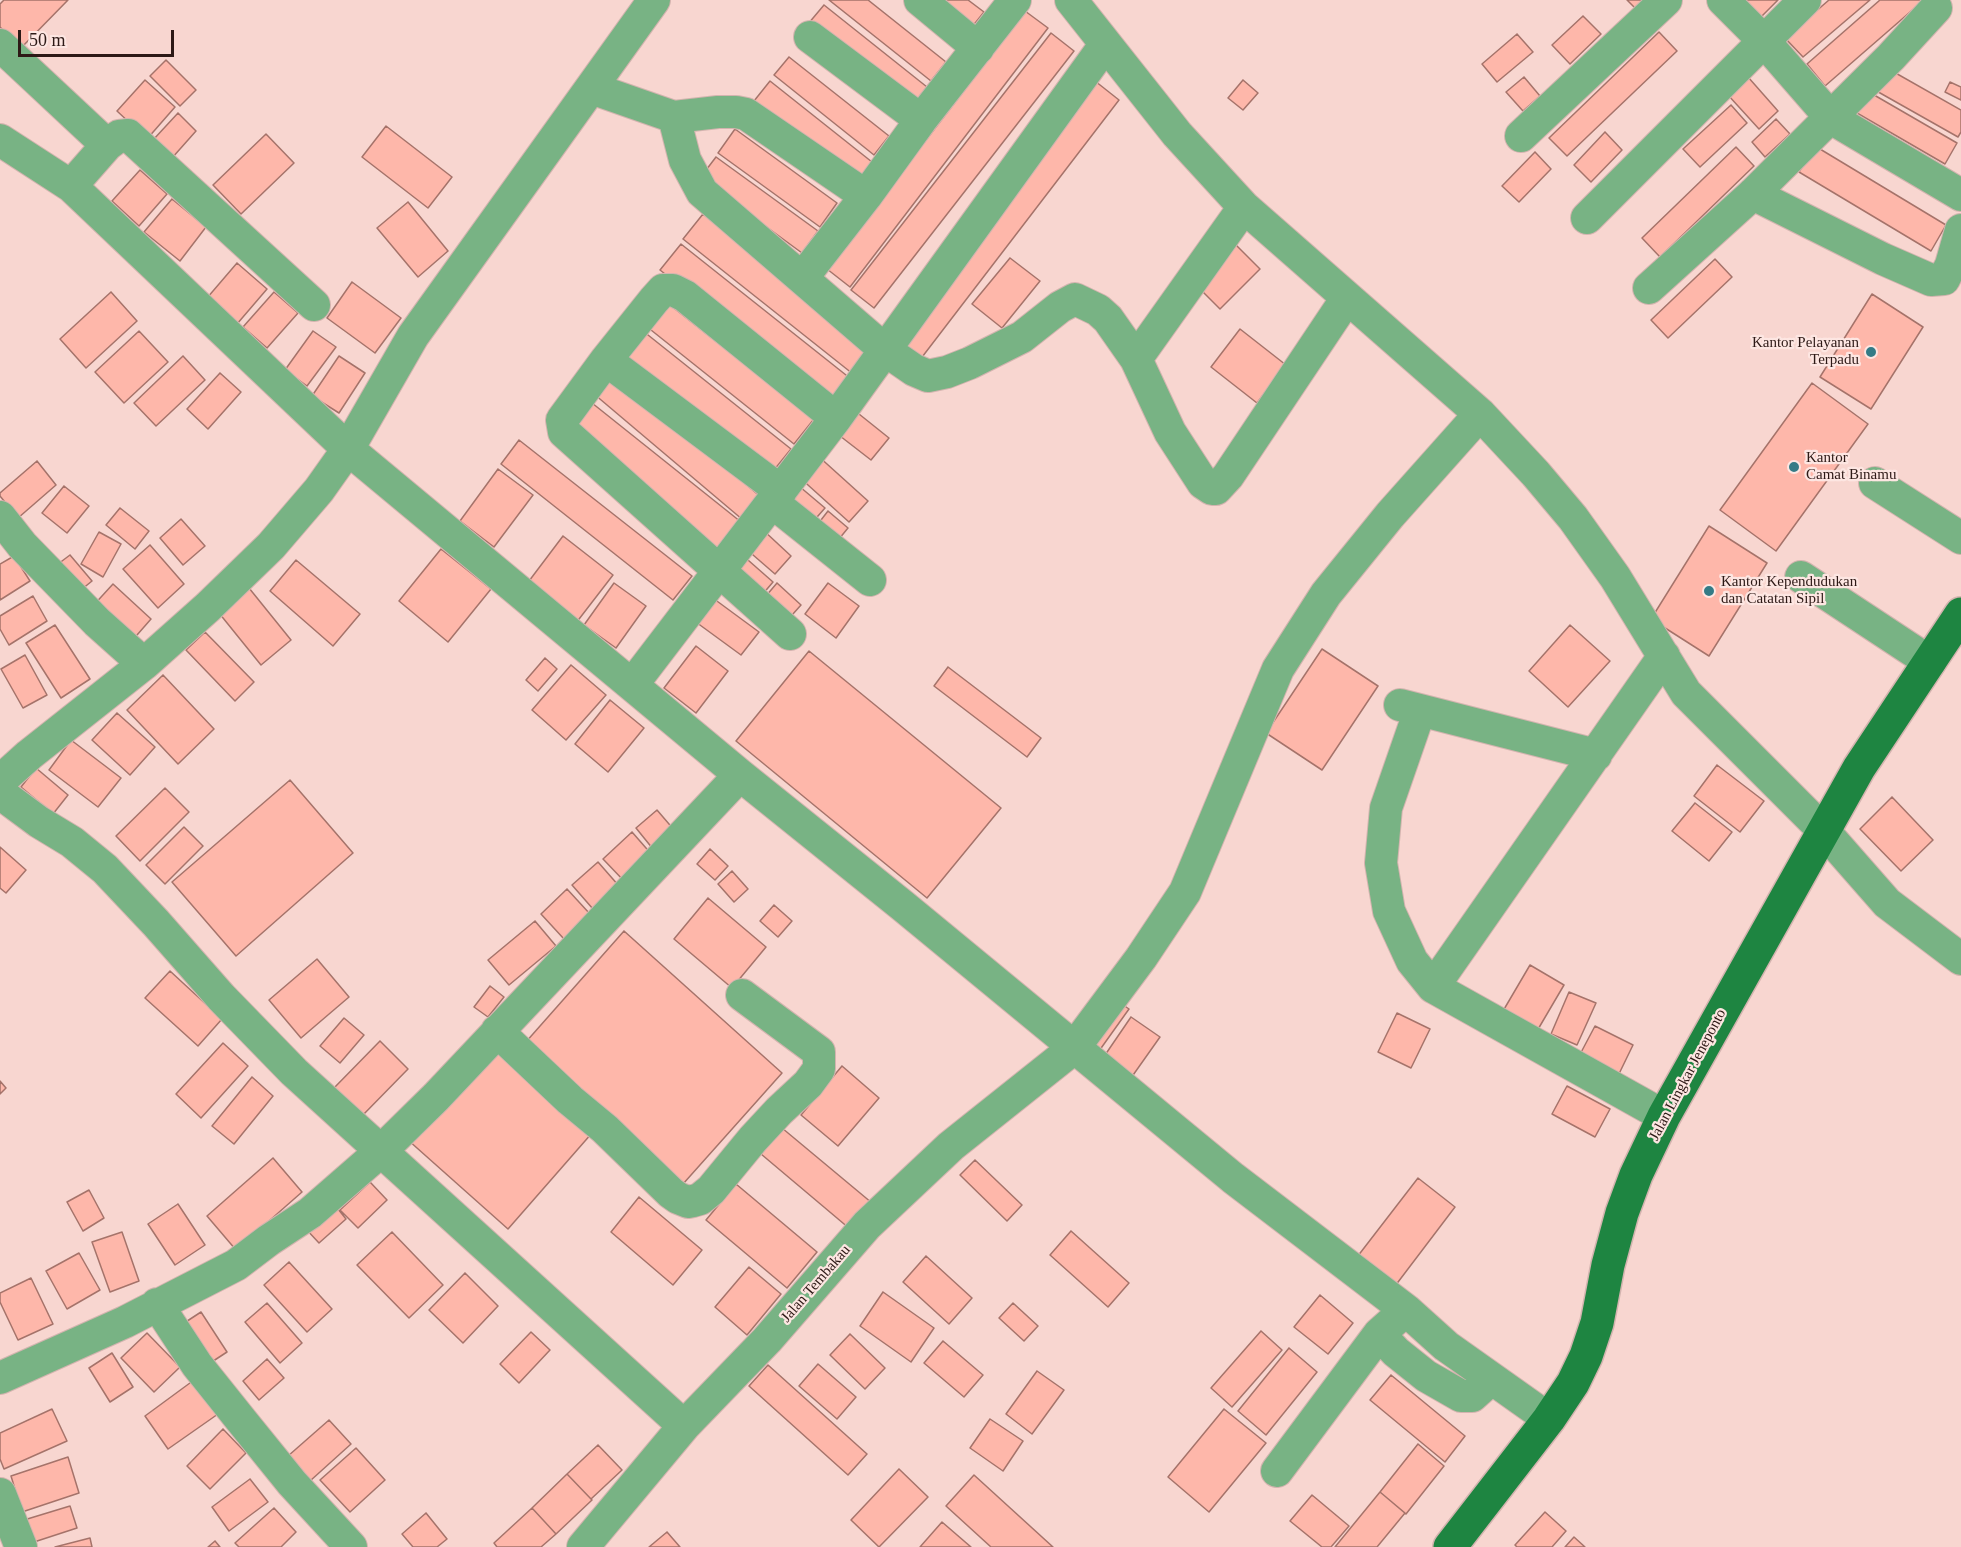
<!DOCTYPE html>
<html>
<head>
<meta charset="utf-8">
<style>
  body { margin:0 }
  #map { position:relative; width:1961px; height:1547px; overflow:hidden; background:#f8d6d0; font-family:Georgia,serif }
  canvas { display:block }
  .scale { position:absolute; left:18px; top:30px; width:156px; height:27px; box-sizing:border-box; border:3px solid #2d1916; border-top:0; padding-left:8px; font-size:18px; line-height:21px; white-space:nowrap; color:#2d1916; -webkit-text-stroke:4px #fde6e2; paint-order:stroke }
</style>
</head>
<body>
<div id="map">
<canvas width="1961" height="1547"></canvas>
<div class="scale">50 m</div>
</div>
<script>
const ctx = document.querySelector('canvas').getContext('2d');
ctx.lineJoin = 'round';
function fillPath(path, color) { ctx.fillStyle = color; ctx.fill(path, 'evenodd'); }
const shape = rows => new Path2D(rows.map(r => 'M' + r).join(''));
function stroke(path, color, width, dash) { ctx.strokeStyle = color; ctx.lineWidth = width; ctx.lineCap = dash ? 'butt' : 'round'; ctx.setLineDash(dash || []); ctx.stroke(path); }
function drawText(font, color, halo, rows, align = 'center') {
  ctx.font = font + ' Georgia,serif'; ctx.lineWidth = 4.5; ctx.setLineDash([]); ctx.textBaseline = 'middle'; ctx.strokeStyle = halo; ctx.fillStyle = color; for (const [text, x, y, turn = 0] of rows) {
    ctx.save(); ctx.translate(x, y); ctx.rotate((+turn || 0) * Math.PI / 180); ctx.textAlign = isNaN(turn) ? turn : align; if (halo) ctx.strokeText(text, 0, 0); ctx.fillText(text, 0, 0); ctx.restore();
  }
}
const building = shape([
  [4,0,68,0,21,48,0,27,0,4,4,0],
  [829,0,868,0,946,62,931,81,829,0],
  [928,0,968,0,984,12,968,32,928,0],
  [1627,0,1644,0,1635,8,1627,0],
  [1745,0,1778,0,1761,17,1745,0],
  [1829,0,1870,0,1803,57,1785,38,1829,0],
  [1880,0,1924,0,1825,86,1807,64,1880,0],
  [824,5,927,87,912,106,808,24,824,5],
  [1025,11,1048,28,850,287,827,269,1025,11],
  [1583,16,1601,34,1570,64,1552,45,1583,16],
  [1659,32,1677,51,1567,156,1549,138,1659,32],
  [1051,33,1074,51,874,308,851,290,1051,33],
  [1517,34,1533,52,1497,82,1482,64,1517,34],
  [789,57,889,136,874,155,774,75,789,57],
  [166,60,196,90,180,106,150,76,166,60],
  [1885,67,1961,110,1961,132,1958,137,1873,89,1885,67],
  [1524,77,1540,96,1523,111,1506,92,1524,77],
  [1748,77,1778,111,1759,129,1728,95,1748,77],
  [145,80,175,107,147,139,117,111,145,80],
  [1243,80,1258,93,1243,110,1228,98,1243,80],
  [770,81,872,162,856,182,754,101,770,81],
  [1095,81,1119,100,916,365,892,346,1095,81],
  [1950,82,1961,87,1961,100,1945,92,1950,82],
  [1862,88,1957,143,1945,164,1850,109,1862,88],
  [1731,105,1747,123,1700,167,1683,149,1731,105],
  [178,113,196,131,172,158,153,140,178,113],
  [1776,119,1790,134,1765,157,1752,142,1776,119],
  [386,126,452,177,428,208,362,157,386,126],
  [735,129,837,203,820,227,718,153,735,129],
  [1605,132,1622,150,1591,182,1574,165,1605,132],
  [266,134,294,163,241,214,213,185,266,134],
  [1815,146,1946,225,1931,251,1799,172,1815,146],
  [1736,147,1754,166,1660,257,1642,238,1736,147],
  [1535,152,1551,169,1519,202,1502,186,1535,152],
  [716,157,818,231,802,253,700,178,716,157],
  [140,170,167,194,139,226,112,201,140,170],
  [172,199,206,227,180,261,144,232,172,199],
  [408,202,448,251,418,277,377,228,408,202],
  [703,214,873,349,853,374,683,239,703,214],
  [681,244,851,379,831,405,660,270,681,244],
  [1235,244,1260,269,1220,309,1195,284,1235,244],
  [1010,258,1040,281,1002,328,972,304,1010,258],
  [1715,259,1732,277,1668,338,1651,320,1715,259],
  [237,263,267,289,237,324,207,298,237,263],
  [352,282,401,318,375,353,327,318,352,282],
  [111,292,137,321,86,368,60,339,111,292],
  [274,292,298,313,267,348,243,327,274,292],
  [1872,294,1923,327,1871,409,1820,377,1872,294],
  [665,301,814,419,794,444,646,326,665,301],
  [1240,329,1286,365,1257,403,1211,367,1240,329],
  [139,331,168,362,124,403,95,372,139,331],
  [313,331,336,347,307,386,285,370,313,331],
  [643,331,791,449,770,475,622,357,643,331],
  [183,356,205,380,156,426,134,403,183,356],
  [339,356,365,373,339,413,312,396,339,356],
  [613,371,762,498,743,520,594,394,613,371],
  [220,373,241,392,208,429,187,409,220,373],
  [1812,383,1868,424,1776,551,1720,510,1812,383],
  [587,399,741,522,719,549,566,426,587,399],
  [849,406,889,438,871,460,831,429,849,406],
  [519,440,692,576,673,600,501,464,519,440],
  [817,455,868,501,849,522,798,476,817,455],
  [37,461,56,485,18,518,0,496,0,493,37,461],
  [498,469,533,495,494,547,460,521,498,469],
  [793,481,825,508,810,525,778,499,793,481],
  [64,486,89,506,67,533,42,513,64,486],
  [120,508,149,531,135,549,106,525,120,508],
  [828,511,848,528,834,545,814,529,828,511],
  [181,519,205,546,183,565,160,538,181,519],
  [1709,526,1767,563,1709,656,1651,619,1709,526],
  [762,529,791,556,775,574,745,548,762,529],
  [99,532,121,544,103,577,81,564,99,532],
  [563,536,613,575,576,623,526,585,563,536],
  [150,545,184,584,158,608,123,569,150,545],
  [441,549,491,589,448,642,399,601,441,549],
  [740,553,773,582,756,602,723,573,740,553],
  [70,555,92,581,76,594,54,567,70,555],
  [14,556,30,581,0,600,0,564,14,556],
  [296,560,360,614,333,646,270,591,296,560],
  [614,583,646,606,616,648,584,625,614,583],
  [777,583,801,605,784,624,760,603,777,583],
  [828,583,859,606,836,638,805,614,828,583],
  [113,584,151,619,130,643,91,608,113,584],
  [249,588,291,640,261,665,219,613,249,588],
  [706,593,759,632,741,655,689,617,706,593],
  [33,596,47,621,9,645,0,629,0,616,33,596],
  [55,625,90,679,61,698,26,643,55,625],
  [1570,625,1610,661,1568,707,1529,671,1570,625],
  [205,632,254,682,235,701,186,650,205,632],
  [696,646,728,671,696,713,664,688,696,646],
  [1322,649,1378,686,1322,770,1266,733,1322,649],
  [809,651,1001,808,927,898,736,741,809,651],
  [25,655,47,695,23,708,1,669,25,655],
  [545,658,557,669,538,691,526,680,545,658],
  [571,665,606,695,566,740,532,710,571,665],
  [948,667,1041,738,1027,757,934,686,948,667],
  [163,675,214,729,178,764,127,710,163,675],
  [610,700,644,728,608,772,575,744,610,700],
  [117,713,155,747,130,775,92,740,117,713],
  [71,740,121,778,98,807,49,770,71,740],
  [1717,765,1764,801,1740,832,1694,796,1717,765],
  [36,768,68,795,53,814,21,787,36,768],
  [290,780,353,853,236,956,172,882,290,780],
  [165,788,189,812,140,861,116,836,165,788],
  [1892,797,1933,840,1901,871,1860,829,1892,797],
  [1695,803,1732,832,1709,861,1672,831,1695,803],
  [657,810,675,831,653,849,636,828,657,810],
  [184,827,203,846,165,884,146,865,184,827],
  [632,832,653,856,625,882,603,859,632,832],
  [0,847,26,870,6,893,0,888,0,847],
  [710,849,728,866,715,880,697,864,710,849],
  [598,862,619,886,593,909,572,885,598,862],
  [732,871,748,889,734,902,718,884,732,871],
  [567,889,590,914,564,939,541,914,567,889],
  [708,898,766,947,732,988,674,939,708,898],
  [774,905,792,921,778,937,760,921,774,905],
  [535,921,556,946,509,985,488,960,535,921],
  [624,931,782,1073,683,1184,525,1043,624,931],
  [317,959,349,997,301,1038,269,1000,317,959],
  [1530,965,1564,985,1537,1031,1503,1011,1530,965],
  [170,971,222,1019,198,1046,145,998,170,971],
  [490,986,504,997,488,1017,474,1007,490,986],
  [1569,992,1596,1003,1577,1045,1551,1034,1569,992],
  [1116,1000,1129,1009,1099,1051,1086,1042,1116,1000],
  [1397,1013,1430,1029,1411,1068,1378,1052,1397,1013],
  [1131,1017,1160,1037,1131,1078,1103,1058,1131,1017],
  [344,1018,364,1035,340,1063,320,1046,344,1018],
  [1595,1026,1633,1045,1616,1080,1577,1060,1595,1026],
  [380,1041,408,1069,361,1117,333,1089,380,1041],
  [223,1043,248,1066,201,1118,176,1094,223,1043],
  [492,1044,592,1133,508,1229,408,1140,492,1044],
  [842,1066,879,1098,838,1146,801,1115,842,1066],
  [252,1077,273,1096,234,1144,212,1126,252,1077],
  [0,1081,6,1088,0,1094,0,1081],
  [1567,1086,1610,1109,1595,1137,1552,1114,1567,1086],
  [782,1128,872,1203,850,1229,761,1154,782,1128],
  [273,1158,302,1192,236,1250,207,1216,273,1158],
  [975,1160,1022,1205,1007,1221,960,1175,975,1160],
  [1418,1178,1455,1207,1392,1290,1354,1261,1418,1178],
  [370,1182,387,1200,358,1228,340,1210,370,1182],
  [736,1184,817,1252,787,1288,706,1220,736,1184],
  [89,1190,104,1218,83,1231,67,1202,89,1190],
  [639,1197,702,1250,673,1285,611,1232,639,1197],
  [178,1204,205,1245,175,1265,148,1224,178,1204],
  [334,1204,346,1219,319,1243,306,1229,334,1204],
  [1071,1231,1129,1283,1108,1307,1050,1255,1071,1231],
  [122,1232,139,1281,110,1292,92,1242,122,1232],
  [392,1232,443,1285,409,1318,357,1265,392,1232],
  [79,1253,100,1290,67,1309,46,1271,79,1253],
  [926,1256,972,1298,949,1324,903,1282,926,1256],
  [289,1262,332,1309,307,1332,264,1285,289,1262],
  [749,1267,781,1294,747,1335,715,1307,749,1267],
  [465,1273,498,1306,463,1343,429,1310,465,1273],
  [31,1278,53,1324,18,1340,0,1302,0,1293,31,1278],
  [883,1292,934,1328,911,1362,860,1326,883,1292],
  [1320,1295,1353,1323,1328,1354,1294,1327,1320,1295],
  [267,1303,302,1343,280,1363,245,1322,267,1303],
  [1013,1303,1038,1326,1024,1341,999,1318,1013,1303],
  [201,1312,227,1352,201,1369,175,1329,201,1312],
  [1261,1331,1282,1350,1232,1407,1211,1388,1261,1331],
  [531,1332,550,1350,519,1383,500,1364,531,1332],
  [147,1333,180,1367,154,1392,121,1358,147,1333],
  [850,1334,885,1368,865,1389,830,1355,850,1334],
  [943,1341,983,1375,964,1397,924,1363,943,1341],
  [1289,1348,1317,1372,1266,1435,1238,1411,1289,1348],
  [112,1353,133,1387,110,1402,89,1368,112,1353],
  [267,1359,284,1378,259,1400,243,1381,267,1359],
  [818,1364,856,1397,837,1419,799,1386,818,1364],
  [768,1365,867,1454,848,1475,749,1386,768,1365],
  [1037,1371,1064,1390,1032,1434,1006,1414,1037,1371],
  [1391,1375,1465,1436,1445,1462,1370,1400,1391,1375],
  [194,1380,218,1414,168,1449,145,1416,194,1380],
  [52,1409,67,1441,4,1469,0,1459,0,1433,52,1409],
  [1224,1409,1266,1443,1209,1512,1168,1477,1224,1409],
  [990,1419,1023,1441,1003,1471,970,1448,990,1419],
  [329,1420,351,1444,310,1481,288,1456,329,1420],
  [223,1429,246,1453,210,1489,187,1466,223,1429],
  [1418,1444,1444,1466,1406,1514,1380,1492,1418,1444],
  [598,1445,622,1470,591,1499,567,1474,598,1445],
  [356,1448,385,1480,350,1512,320,1480,356,1448],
  [68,1457,79,1493,22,1512,11,1476,68,1457],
  [899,1469,928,1497,879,1547,851,1520,899,1469],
  [567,1474,592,1500,556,1534,532,1508,567,1474],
  [974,1475,1053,1547,991,1547,946,1506,974,1475],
  [250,1479,268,1502,229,1531,212,1507,250,1479],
  [1380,1492,1405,1513,1377,1547,1335,1547,1380,1492],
  [1312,1495,1349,1526,1331,1547,1322,1547,1290,1521,1312,1495],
  [70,1506,77,1528,31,1543,24,1520,70,1506],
  [274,1508,296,1532,281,1547,239,1547,235,1543,274,1508],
  [532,1508,556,1534,541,1547,497,1547,494,1543,532,1508],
  [1545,1512,1566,1531,1552,1547,1517,1547,1515,1545,1545,1512],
  [426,1513,447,1539,437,1547,413,1547,402,1534,426,1513],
  [942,1522,971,1547,920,1547,942,1522],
  [667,1532,680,1547,649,1547,667,1532],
  [1574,1537,1585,1547,1565,1547,1574,1537],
  [90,1538,92,1547,55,1547,90,1538],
  [215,1541,220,1547,208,1547,215,1541]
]);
fillPath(building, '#feb7aa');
stroke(building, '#a5736a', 1.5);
const minor = shape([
  [920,0,978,48],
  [1071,0,1177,134,1244,207,1480,414,1536,474,1573,518,1615,577,1686,693,1823,830,1887,903,1961,959],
  [1723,0,1764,41,1831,118,1961,195],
  [810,37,921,120],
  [0,45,107,145],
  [591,88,674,117,718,112,736,112,746,114,866,196],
  [674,117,685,160,702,192,885,350,914,370,928,376,947,372,970,363,1022,337,1060,307,1075,299,1098,310,1108,319,1136,359,1244,207],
  [1521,136,1666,0],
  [0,140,71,186,348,449,740,775,903,906,1233,1178,1406,1310,1446,1346,1549,1419],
  [71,186,107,145,119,136,128,135,314,305],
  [1753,194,1883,259,1931,280,1944,279,1951,265,1961,230],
  [1587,218,1805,0],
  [803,277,866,196,921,120,1015,0],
  [1649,288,1753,194,1891,57,1936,8],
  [1136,359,1170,432,1203,483,1212,489,1216,489,1228,476,1347,298],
  [606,360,781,491],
  [1875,483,1961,538],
  [772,502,870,580],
  [0,517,22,545,97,622,144,664],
  [1801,577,1930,662],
  [790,634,564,432,562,420,606,360,654,300,663,290,673,290,685,296,836,418],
  [632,685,836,418,1105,45],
  [1400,705,1596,755],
  [1420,710,1386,808,1381,863,1389,911,1412,961,1433,987,1664,1116],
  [0,781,29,755,144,664,208,607,271,546,319,490,348,449,413,336,654,0],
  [0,793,39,822,72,842,105,869,156,923,221,997,294,1072,684,1426],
  [1433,987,1664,656],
  [497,1031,570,1100,605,1129,671,1193,678,1198,688,1202,693,1201,700,1199,711,1190,753,1139,779,1111,808,1084,819,1069,819,1052,742,995],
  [157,1304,197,1365,241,1420,292,1483,351,1547],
  [1406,1310,1379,1334,1396,1352,1426,1376,1461,1396,1472,1396,1491,1379],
  [0,1378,125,1322,236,1265,269,1240,310,1213,380,1152,436,1097,740,775],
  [1277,1471,1379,1334],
  [0,1494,21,1547],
  [583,1547,684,1426,767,1340,867,1225,951,1146,1074,1048,1141,958,1185,892,1278,669,1326,594,1390,515,1480,414]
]);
const major = shape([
  [1450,1547,1549,1419,1573,1383,1586,1356,1597,1323,1608,1265,1622,1213,1636,1175,1664,1116,1859,768,1961,614]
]);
stroke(minor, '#d3b4af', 34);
stroke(major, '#d3b4af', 36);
stroke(minor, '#78b384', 32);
stroke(major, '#1e8541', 33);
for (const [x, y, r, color] of [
  [1871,352,6,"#347b86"],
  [1794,467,6,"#347b86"],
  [1709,591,6,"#347b86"]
]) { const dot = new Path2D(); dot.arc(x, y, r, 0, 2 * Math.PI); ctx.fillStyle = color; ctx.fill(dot); stroke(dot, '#fde6e2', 2); }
drawText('15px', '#2d1916', '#fde6e2', [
  ["Kantor Pelayanan",1859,343,"right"],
  ["Terpadu",1859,360,"right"],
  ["Kantor",1806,458],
  ["Camat Binamu",1806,475],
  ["Kantor Kependudukan",1721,582],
  ["dan Catatan Sipil",1721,599]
], 'left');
drawText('15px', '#2d1916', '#fde6e2', [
  ["Jalan Lingkar Jeneponto",1688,1075,-62],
  ["Jalan Tembakau",816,1284,-49]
]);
</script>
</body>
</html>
